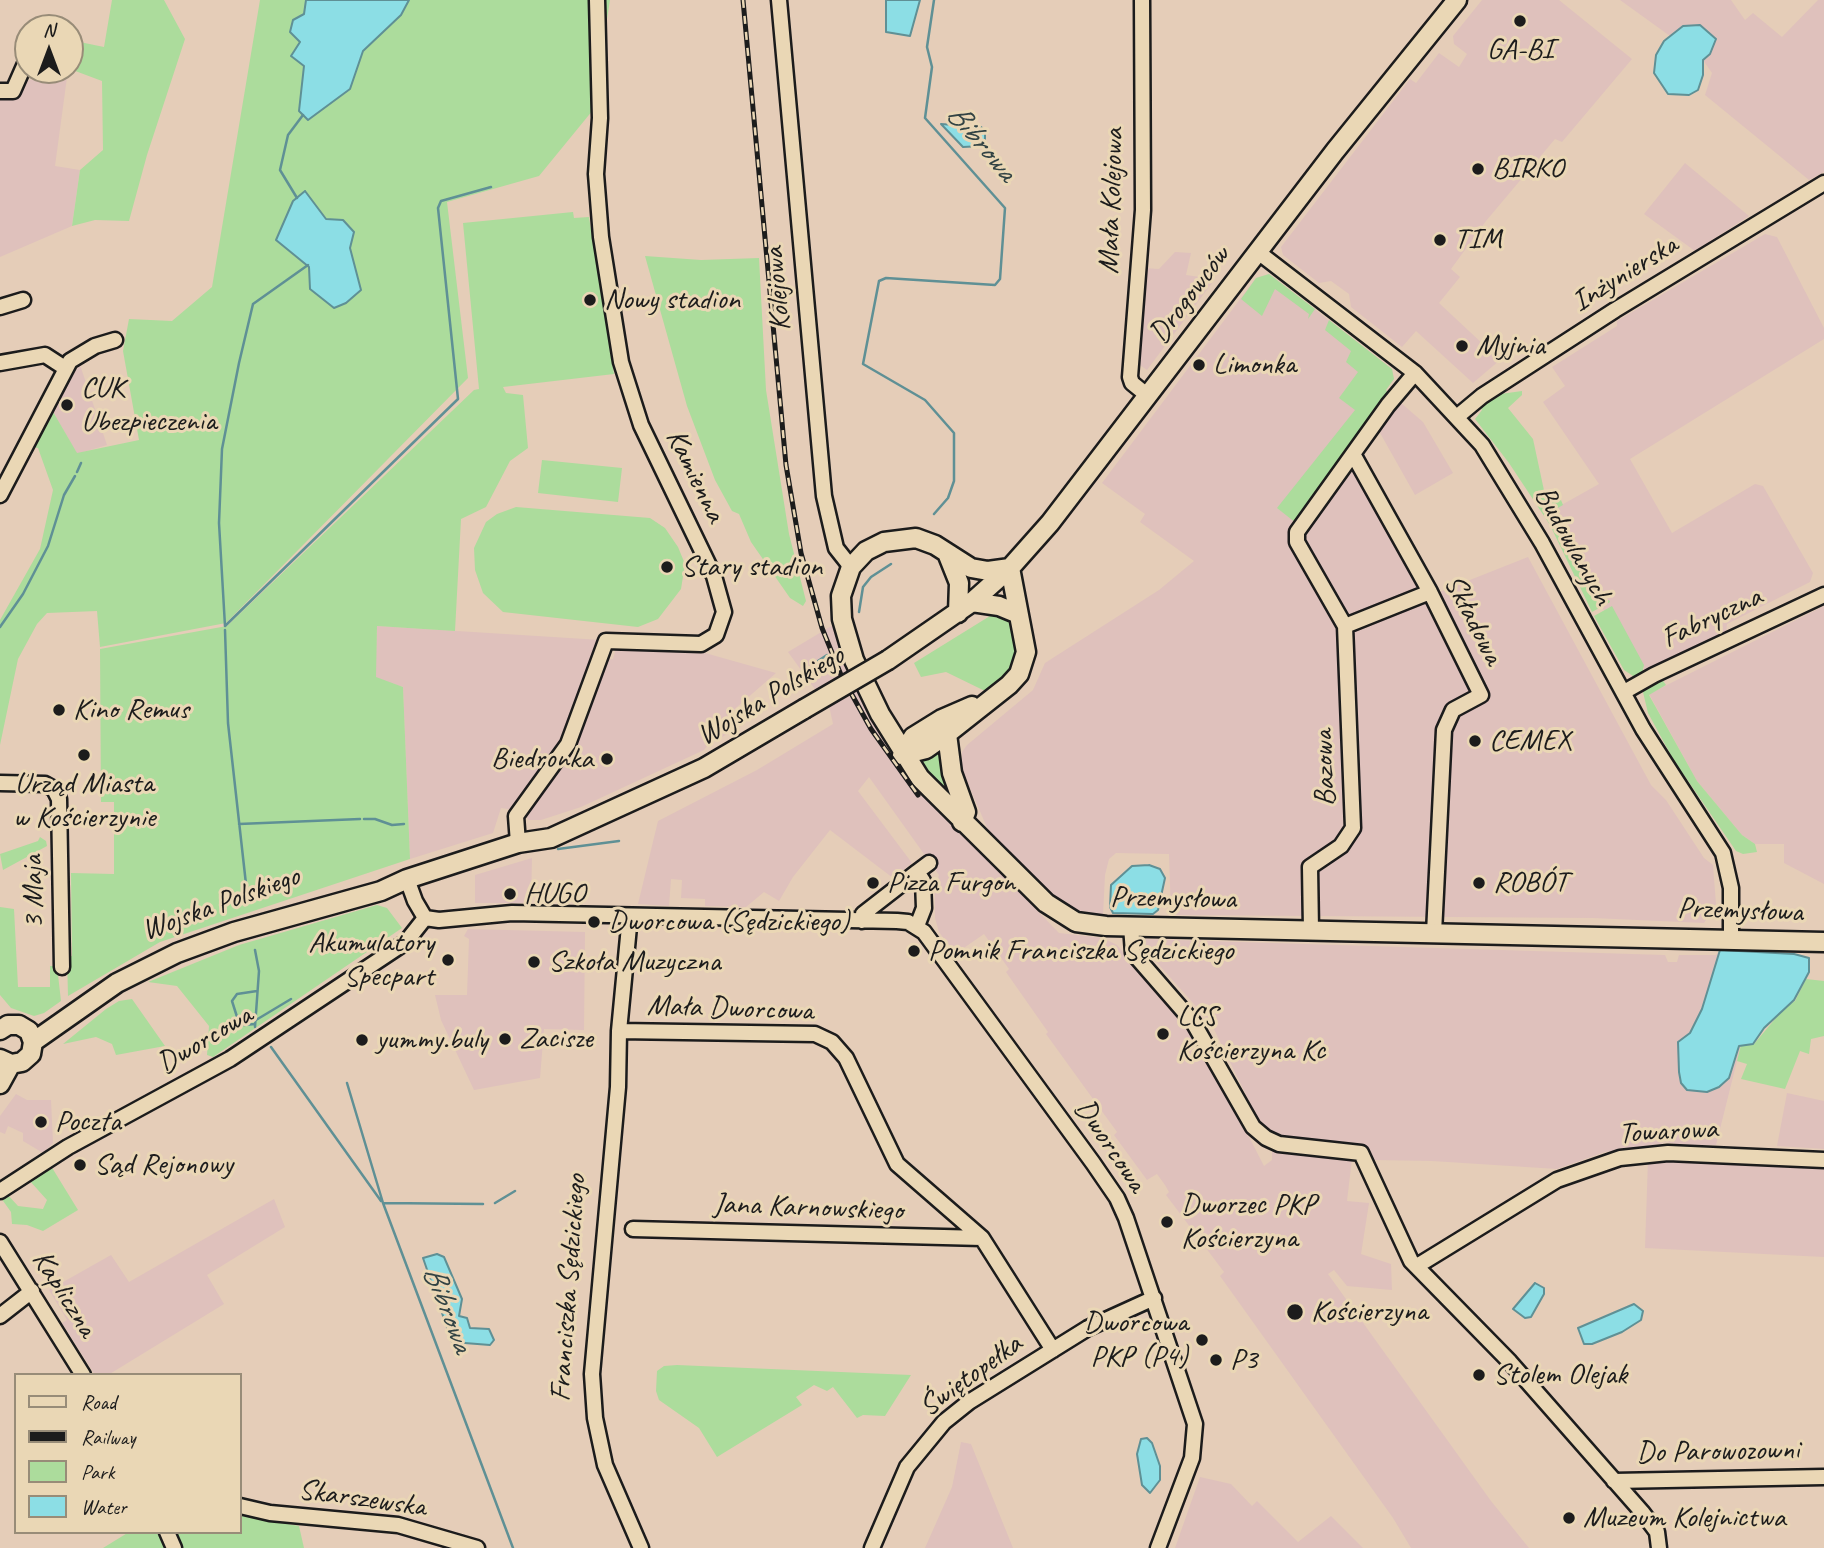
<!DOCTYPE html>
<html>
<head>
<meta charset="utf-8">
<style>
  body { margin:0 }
  #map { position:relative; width:1824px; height:1548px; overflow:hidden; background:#e5cdb8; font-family:Caveat,sans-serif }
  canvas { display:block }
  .legend { position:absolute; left:14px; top:1373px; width:228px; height:161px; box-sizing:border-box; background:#ead7b5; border:2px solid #988c78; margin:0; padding:9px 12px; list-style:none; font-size:21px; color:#1c1c1c }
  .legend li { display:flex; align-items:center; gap:14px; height:35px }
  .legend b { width:35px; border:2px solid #988c78 }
  .north { position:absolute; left:14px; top:14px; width:70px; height:70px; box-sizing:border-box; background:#ead7b5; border:2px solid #988c78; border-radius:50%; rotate:0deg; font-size:19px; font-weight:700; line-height:28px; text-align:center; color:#1c1c1c }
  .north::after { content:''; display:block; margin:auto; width:24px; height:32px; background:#1c1c1c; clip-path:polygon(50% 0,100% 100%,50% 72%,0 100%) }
</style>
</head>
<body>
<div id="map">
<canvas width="1824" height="1548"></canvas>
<ul class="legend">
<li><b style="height:9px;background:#ead7b5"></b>Road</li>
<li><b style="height:9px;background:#1c1c1c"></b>Railway</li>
<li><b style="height:19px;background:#acdc9c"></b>Park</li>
<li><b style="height:19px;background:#8cdee5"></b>Water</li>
</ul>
<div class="north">N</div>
</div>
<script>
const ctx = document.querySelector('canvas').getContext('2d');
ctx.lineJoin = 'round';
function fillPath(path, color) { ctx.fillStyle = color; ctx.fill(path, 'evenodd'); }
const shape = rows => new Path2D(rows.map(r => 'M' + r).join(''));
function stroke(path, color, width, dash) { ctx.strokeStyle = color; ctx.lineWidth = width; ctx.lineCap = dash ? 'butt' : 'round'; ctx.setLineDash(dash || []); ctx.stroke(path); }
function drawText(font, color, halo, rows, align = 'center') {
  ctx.font = font + ' Caveat,sans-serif'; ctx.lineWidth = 6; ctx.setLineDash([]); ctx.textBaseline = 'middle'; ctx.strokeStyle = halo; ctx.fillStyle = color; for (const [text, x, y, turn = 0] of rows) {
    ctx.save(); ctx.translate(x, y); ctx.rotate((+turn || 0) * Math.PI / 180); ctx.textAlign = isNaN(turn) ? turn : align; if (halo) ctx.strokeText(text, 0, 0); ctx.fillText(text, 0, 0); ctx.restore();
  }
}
fillPath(shape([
  [1482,0,1559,0,1632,59,1562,142,1555,139,1486,221,1451,269,1460,277,1439,303,1500,360,1473,383,1416,331,1402,347,1351,307,1349,294,1331,281,1319,283,1283,255,1281,247,1410,79,1416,83,1439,53,1459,67,1467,54,1454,44,1453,36],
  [1620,0,1731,0,1745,20,1753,13,1782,37,1818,0,1824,0,1824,172,1809,180,1705,95,1712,73,1703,60,1710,53,1716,38,1700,25,1683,26,1670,36],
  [68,70,55,166,80,170,72,226,0,257,0,97,17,98,22,82],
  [1685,163,1749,216,1695,251,1644,214],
  [1765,234,1777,237,1824,328,1824,339,1630,459,1672,533,1755,484,1763,486,1813,573,1810,582,1727,624,1726,634,1642,674,1644,668,1606,614,1549,512,1599,484,1543,402,1565,386,1552,367,1617,326,1617,321],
  [1175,252,1191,253,1186,275,1215,279,1147,370,1137,363,1144,268,1159,269],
  [1269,274,1392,369,1394,379,1386,390,1423,422,1453,473,1415,495,1375,424,1354,454,1432,595,1528,557,1651,785,1666,800,1704,858,1713,865,1716,904,1704,923,1593,918,1171,915,1169,854,1116,853,1109,859,1105,875,1103,915,1088,914,1072,910,1051,894,989,832,961,768,962,752,967,745,1033,690,1045,663,1159,590,1194,561,1140,522,1145,514,1102,483,1256,278],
  [80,365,107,445,77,454,52,410,71,375],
  [1824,606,1824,884,1784,863,1784,844,1755,844,1742,835,1697,781,1649,694],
  [833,625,871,717,918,788,1059,933,1103,938,1117,945,1184,1024,1228,1096,1264,1166,1272,1160,1272,1150,1352,1159,1347,1201,1369,1203,1361,1254,1391,1264,1392,1290,1347,1286,1334,1270,1328,1274,1491,1501,1529,1548,1411,1548,1393,1518,1220,1276,1224,1272,1166,1195,1169,1192,1165,1185,1157,1174,1147,1180,1114,1135,1117,1132,1046,1034,1048,1032,1006,972,1009,969,984,934,955,954,939,932,935,918,935,889,939,875,869,777,858,791,912,863,893,878,830,830,793,877,779,901,764,892,746,907,705,906,705,899,681,898,682,880,671,879,669,906,638,904,658,821,757,770,833,724,830,710,788,652],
  [377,626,601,640,568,733,514,810,501,808,493,833,410,859,403,687,375,678],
  [617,645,698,651,776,673,722,720,729,733,708,745,704,750,581,807,541,820,529,820,524,815,575,747,606,660,613,659],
  [532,858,531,903,475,903,475,875],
  [468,929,585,932,584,1030,544,1029,540,1078,474,1090,441,1020,435,995,467,995,469,939,464,936],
  [1142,939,1665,955,1668,962,1677,962,1679,955,1716,955,1720,950,1702,1009,1689,1033,1741,1045,1716,1145,1678,1145,1664,1141,1661,1144,1605,1152,1557,1169,1432,1161,1374,1160,1373,1163,1366,1151,1357,1145,1266,1136,1211,1023,1143,947],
  [1787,1093,1824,1101,1824,1149,1777,1146],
  [16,1094,27,1100,51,1100,53,1143,43,1153,23,1141,23,1133,8,1126,5,1134,0,1132,0,1116],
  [1648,1160,1824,1169,1824,1257,1645,1248],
  [274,1199,285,1227,207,1275,224,1304,108,1375,95,1375,62,1323,67,1320,49,1290,111,1255,129,1282],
  [961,1442,971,1444,1013,1548,925,1548,952,1487],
  [1200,1477,1231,1484,1252,1506,1257,1501,1298,1542,1331,1516,1363,1548,1175,1548]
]), '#dfc1bc');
fillPath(shape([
  [112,0,164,0,185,39,147,155,129,221,95,220,72,226,80,170,103,150,102,81,70,69,70,40,104,47],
  [260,0,610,0,593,110,539,176,447,202,468,378,226,623,100,647,97,611,47,613,37,624,18,659,0,745,0,620,40,549,53,490,38,448,32,447,52,410,77,453,139,440,123,351,129,319,172,321,212,287],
  [573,212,574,218,589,217,614,374,503,387,506,393,523,395,528,448,510,461,486,507,461,519,455,631,377,626,376,677,403,687,410,859,160,942,68,996,67,957,72,956,71,873,114,874,114,802,101,802,100,649,227,626,474,390,479,389,463,223],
  [645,256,701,260,759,258,766,390,789,534,806,601,803,606,790,598,751,542,739,514,732,511,715,480,687,406],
  [1269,274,1315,309,1308,319,1309,314,1275,289,1262,316,1241,299,1256,278],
  [1329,320,1392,369,1394,379,1386,390,1390,395,1296,523,1277,508,1355,410,1339,398,1358,372,1346,362,1351,351,1325,330],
  [1522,391,1522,395,1508,408,1533,439,1545,495,1548,499,1559,495,1563,505,1549,513,1553,520,1561,516,1563,519,1556,524,1600,603,1609,600,1610,602,1592,612,1550,525,1509,463,1475,419,1482,410,1479,406,1493,395],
  [542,460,622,468,618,502,538,493],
  [516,507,650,518,665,528,678,547,685,564,681,589,658,619,638,627,503,612,483,593,475,570,474,548,486,522,497,514],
  [1612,606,1644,665,1642,674,1636,678,1624,670,1594,616],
  [998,611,1013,623,1019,652,1014,666,999,683,985,691,946,672,921,677,914,663],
  [1661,678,1666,685,1649,695,1697,781,1742,835,1755,844,1757,852,1743,854,1736,851,1673,759,1648,713,1642,688],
  [944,740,960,810,914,758],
  [40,837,46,841,47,846,3,870,0,854,38,841],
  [377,905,387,908,402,928,213,1057,207,1055,209,1026,177,986,148,982,239,945],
  [0,907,14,909,18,987,50,987,50,966,57,966,61,1001,44,1013,34,1016,11,1008,0,995],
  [1806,979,1824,981,1824,1036,1811,1039,1809,1054,1800,1051,1785,1089,1741,1079,1747,1064,1737,1061,1741,1045,1754,1044,1786,1006,1795,1001],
  [132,999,165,1046,116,1055,112,1044,96,1037,63,1044,106,1009,119,1001],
  [51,1166,78,1210,43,1231,27,1225,12,1224,11,1212,1,1198,7,1194,18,1206,43,1209,47,1200,29,1180],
  [677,1365,911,1375,885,1416,863,1415,857,1418,833,1387,827,1391,814,1385,796,1397,802,1405,717,1457,699,1428,659,1400,656,1391,657,1371,664,1366],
  [240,1515,299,1526,304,1548,180,1548,172,1532,240,1532],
  [129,1532,159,1532,167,1548,103,1548]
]), '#acdc9c');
const water = shape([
  [306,0,409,0,401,15,363,51,350,89,308,120,299,111,304,66,291,56,300,42,290,32,293,20,304,14,306,0],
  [886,0,920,0,910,36,886,32,886,0],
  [1700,25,1716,39,1710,54,1703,60,1703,75,1698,90,1689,95,1668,94,1654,73,1656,55,1664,41,1683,26,1700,25],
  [941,124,981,127,985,130,985,141,981,146,963,147,941,124],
  [305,191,326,219,343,220,354,232,350,248,361,290,346,303,334,308,310,289,309,267,276,240,293,201,305,191],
  [1149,865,1160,869,1165,878,1158,910,1153,914,1113,913,1110,907,1111,885,1132,866,1149,865],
  [1720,950,1794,954,1809,958,1809,972,1794,1000,1764,1028,1753,1044,1739,1046,1729,1078,1719,1087,1707,1092,1687,1090,1681,1083,1679,1072,1678,1042,1690,1033,1702,1009,1720,950],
  [437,1254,444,1257,462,1299,459,1316,467,1318,470,1328,489,1329,494,1340,490,1345,452,1342,423,1258,437,1254],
  [1535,1283,1544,1288,1544,1294,1531,1317,1525,1318,1513,1309,1535,1283],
  [1634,1304,1643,1311,1641,1320,1622,1332,1592,1344,1584,1344,1578,1328,1634,1304],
  [1147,1438,1152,1443,1160,1466,1160,1480,1150,1493,1142,1485,1137,1454,1141,1439,1147,1438]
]);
fillPath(water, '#8cdee5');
stroke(water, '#5f9095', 2);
stroke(shape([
  [934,0,927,47,932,67,925,118,1005,208,1000,279,995,285,886,278,879,281,863,364,925,400,954,433,954,481,948,498,934,514],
  [297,198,280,170,288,135,303,115],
  [77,472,81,463],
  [859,612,863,587,871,577,891,564],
  [225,626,458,399,438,208,441,201,491,187],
  [225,626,219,523,222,449,239,363,253,304,308,265],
  [0,627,23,594,48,546,64,495,75,476],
  [225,630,228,723,248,902],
  [818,661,827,655],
  [798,676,802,672],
  [364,819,375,819,392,825,404,824],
  [239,824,360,819],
  [558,849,619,841],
  [255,950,259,971,255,1027],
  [256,1020,291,999],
  [255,1024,244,1025,238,1020,232,1001,237,994,257,991],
  [271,1047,381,1201],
  [347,1083,383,1203,513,1548],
  [383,1203,483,1204],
  [495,1203,515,1191]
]), '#5f9095', 2.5);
const minor = shape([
  [779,0,824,496,836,548,851,567],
  [1142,0,1143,210,1130,377,1132,383,1148,396],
  [0,91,13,91,28,57],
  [1258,252,1415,373,1482,445,1542,543,1643,729,1723,853,1731,888,1731,939],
  [0,307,23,300],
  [0,363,45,355,65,368],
  [1458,416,1482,396,1615,310,1824,183],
  [1353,454,1430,592,1481,695,1453,710,1444,730,1434,933],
  [0,495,70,361,95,346,115,340],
  [1345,626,1430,592],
  [1624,692,1654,675,1824,595],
  [0,783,45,784,54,789,59,799,62,967],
  [518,843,516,816,568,744,606,641,701,644,716,635,724,612,714,576,641,425,621,362,601,237,596,174,600,118,597,0],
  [917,872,929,863],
  [407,879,415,901,425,918,439,920,512,913,897,921,908,922,924,932,1093,1163,1117,1198,1126,1218,1195,1424,1192,1458,1158,1548],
  [630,916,619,1031,618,1087,592,1374,595,1418,605,1465,641,1548],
  [862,921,863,914,917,872,923,881,924,908,917,926],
  [1131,926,1133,953,1193,1022,1253,1127,1266,1138,1279,1144,1361,1153,1411,1261,1510,1362,1642,1512,1657,1532,1659,1548],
  [1311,930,1310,867,1341,846,1353,828,1345,626,1297,542,1297,532,1388,405,1415,373],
  [619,1031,815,1034,832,1042,846,1058,897,1164,982,1238,1053,1350],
  [0,1191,68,1147,230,1059,406,942,425,918],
  [633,1229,982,1238],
  [0,1242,83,1375],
  [1417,1266,1557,1180,1620,1158,1668,1153,1824,1160],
  [0,1316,32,1291],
  [1614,1481,1824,1477],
  [240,1506,270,1513,398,1525,477,1548],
  [167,1532,174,1548],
  [872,1548,907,1467,944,1422,969,1402,1088,1328,1154,1298]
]);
const major = shape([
  [947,553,959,583,958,613],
  [1010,568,988,571,971,568,935,545,916,538,884,542,866,551,851,567,841,596,842,619,854,660,880,714,920,778,1046,903,1076,922,1106,926,1824,942],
  [972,602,999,606,1016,613],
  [888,660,972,602,1010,568,1050,523,1335,151,1457,0],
  [902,755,913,737,942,719,972,706],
  [902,755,926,749,947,734],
  [962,822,966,812,952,773,947,734,1009,685,1019,674,1026,652,1010,568],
  [0,1030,8,1025,19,1025,29,1031,33,1042,31,1054,22,1062,11,1064,0,1059],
  [33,1042,117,983,177,953,234,932,381,891,407,879,518,843,551,838,704,768,804,709],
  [0,1084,11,1064]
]);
stroke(minor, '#1c1c1c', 19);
stroke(major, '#1c1c1c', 23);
stroke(minor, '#ead7b5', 14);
stroke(major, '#ead7b5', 18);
const rail = shape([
  [743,0,786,465,801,553,822,628,841,675,871,729,918,795]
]);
stroke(rail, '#1c1c1c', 5);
stroke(rail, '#ead7b5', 2.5, [8]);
const majorBridge = shape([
  [804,709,888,660]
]);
stroke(majorBridge, '#1c1c1c', 23, []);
stroke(majorBridge, '#ead7b5', 18);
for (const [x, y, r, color] of [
  [1520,21,7,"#1c1c1c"],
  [1478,169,7,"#1c1c1c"],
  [1440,240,7,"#1c1c1c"],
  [590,300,7,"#1c1c1c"],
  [1462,346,7,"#1c1c1c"],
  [1199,365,7,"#1c1c1c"],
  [67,405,7,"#1c1c1c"],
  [667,567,7,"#1c1c1c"],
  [59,710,7,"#1c1c1c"],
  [1475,741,7,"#1c1c1c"],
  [84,755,7,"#1c1c1c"],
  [607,759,7,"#1c1c1c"],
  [873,883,7,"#1c1c1c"],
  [1479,883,7,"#1c1c1c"],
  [510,894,7,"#1c1c1c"],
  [594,922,7,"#1c1c1c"],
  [914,951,7,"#1c1c1c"],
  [448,960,7,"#1c1c1c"],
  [534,962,7,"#1c1c1c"],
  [1163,1034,7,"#1c1c1c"],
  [505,1039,7,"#1c1c1c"],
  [362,1040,7,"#1c1c1c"],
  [41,1122,7,"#1c1c1c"],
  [80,1165,7,"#1c1c1c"],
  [1167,1222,7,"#1c1c1c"],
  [1295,1312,9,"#1c1c1c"],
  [1202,1340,7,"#1c1c1c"],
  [1216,1360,7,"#1c1c1c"],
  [1479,1375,7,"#1c1c1c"],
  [1569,1518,7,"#1c1c1c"]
]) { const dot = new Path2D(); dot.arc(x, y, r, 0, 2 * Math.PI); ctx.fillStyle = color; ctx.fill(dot); stroke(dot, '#ead7b5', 2.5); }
drawText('30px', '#1c1c1c', '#ead7b5', [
  ["GA-BI",1520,50,"center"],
  ["BIRKO",1492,169],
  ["TIM",1454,240],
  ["Nowy stadion",604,300],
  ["Myjnia",1476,346],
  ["Limonka",1213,365],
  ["CUK",81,388],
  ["Ubezpieczenia",81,422],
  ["Stary stadion",681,567],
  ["Kino Remus",73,710],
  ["СEMEX",1489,741],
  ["Biedronka",593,759,"right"],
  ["Urząd Miasta",84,784,"center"],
  ["w Kościerzynie",84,818,"center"],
  ["Pizza Furgon",887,883],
  ["ROBÓT",1493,883],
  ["HUGO",524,894],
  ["Dworcowa (Sędzickiego)",608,922],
  ["Akumulatory",434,943,"right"],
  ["Specpart",434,977,"right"],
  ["Pomnik Franciszka Sędzickiego",928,951],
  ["Szkoła Muzyczna",548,962],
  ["LCS",1177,1017],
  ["Kościerzyna Kc",1177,1051],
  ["Zacisze",519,1039],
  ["yummy.buly",376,1040],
  ["Poczta",55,1122],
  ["Sąd Rejonowy",94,1165],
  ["Dworzec PKP",1181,1205],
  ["Kościerzyna",1181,1239],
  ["Kościerzyna",1311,1312],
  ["Dworcowa",1188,1323,"right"],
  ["PKP (P4)",1188,1357,"right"],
  ["P3",1230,1360],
  ["Stolem Olejak",1493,1375],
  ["Muzeum Kolejnictwa",1583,1518]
], 'left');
drawText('30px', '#1c1c1c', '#ead7b5', [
  ["Mała Kolejowa",1112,201,-88],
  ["Inżynierska",1625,274,-32],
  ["Kolejowa",778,289,-95],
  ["Drogowców",1190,295,-53],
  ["Kamienna",695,476,64],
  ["Budowlanych",1573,546,61],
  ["Fabryczna",1712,618,-25],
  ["Składowa",1473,620,63],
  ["Wojska Polskiego",771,696,-31],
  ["Bazowa",1325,768,-92],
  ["3 Maja",34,892,-91],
  ["Przemysłowa",1173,899,1],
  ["Wojska Polskiego",221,904,-20],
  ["Przemysłowa",1740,911,2],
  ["Mała Dworcowa",730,1009,2],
  ["Dworcowa",205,1040,-31],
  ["Towarowa",1668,1132,-3],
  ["Dworcowa",1110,1146,56],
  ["Jana Karnowskiego",808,1208,2],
  ["Franciszka Sędzickiego",569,1288,-86],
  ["Kapliczna",64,1294,58],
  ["Świętopełka",971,1376,-36],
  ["Do Parowozowni",1718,1452,-1],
  ["Skarszewska",362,1499,8]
]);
drawText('italic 32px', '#324344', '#ead7b5', [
  ["Bibrowa",981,143,50],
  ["Bibrowa",447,1309,69]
]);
</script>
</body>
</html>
